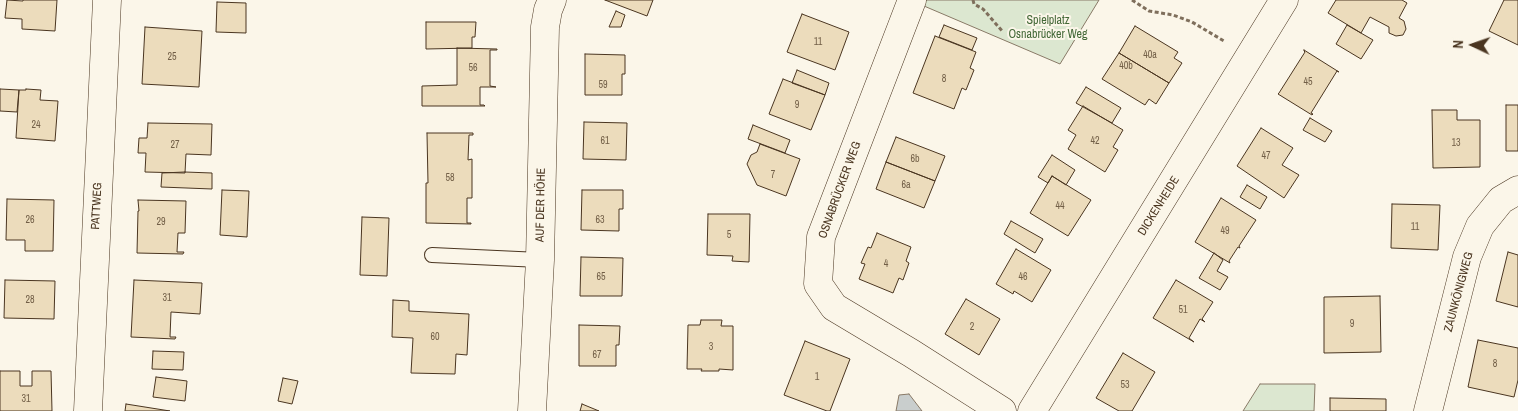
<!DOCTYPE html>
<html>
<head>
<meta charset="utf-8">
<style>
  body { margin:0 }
  #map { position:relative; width:1518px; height:411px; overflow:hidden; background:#fbf6e9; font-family:"Archivo Narrow",sans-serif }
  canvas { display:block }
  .north { position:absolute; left:1448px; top:20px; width:50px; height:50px; -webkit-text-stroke:4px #fbf6e9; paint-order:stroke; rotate:273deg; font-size:14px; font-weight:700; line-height:20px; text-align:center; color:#4a3520 }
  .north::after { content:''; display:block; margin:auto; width:18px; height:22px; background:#4a3520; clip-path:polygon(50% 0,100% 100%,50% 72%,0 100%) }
</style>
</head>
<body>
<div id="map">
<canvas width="1518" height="411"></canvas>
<div class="north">N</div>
</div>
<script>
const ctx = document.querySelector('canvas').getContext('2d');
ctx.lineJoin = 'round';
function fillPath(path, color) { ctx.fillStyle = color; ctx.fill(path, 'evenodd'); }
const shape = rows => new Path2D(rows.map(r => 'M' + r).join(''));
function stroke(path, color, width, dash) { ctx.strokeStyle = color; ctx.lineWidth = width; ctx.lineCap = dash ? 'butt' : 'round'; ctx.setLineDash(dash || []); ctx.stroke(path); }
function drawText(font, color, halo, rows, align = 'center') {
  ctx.font = font + ' "Archivo Narrow",sans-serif'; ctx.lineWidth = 4; ctx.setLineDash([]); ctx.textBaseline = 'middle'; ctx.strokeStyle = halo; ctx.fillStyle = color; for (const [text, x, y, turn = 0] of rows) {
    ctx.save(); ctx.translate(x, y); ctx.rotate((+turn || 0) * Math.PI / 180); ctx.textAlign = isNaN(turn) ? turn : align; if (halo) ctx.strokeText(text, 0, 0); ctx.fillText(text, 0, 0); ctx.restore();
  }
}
const green = shape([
  [926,0,1099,0,1060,64,924,6,926,0],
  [1260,384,1315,384,1314,411,1243,411,1260,384]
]);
fillPath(green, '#dce7d0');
stroke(green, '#887966', 1);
const water = shape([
  [909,394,922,411,896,411,899,395,909,394]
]);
fillPath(water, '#c9cecd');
stroke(water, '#887966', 1);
const building = shape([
  [7,0,23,1,23,0,57,0,55,31,22,29,22,19,5,18,7,0],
  [605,0,653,0,647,16,605,0],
  [1336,0,1402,0,1407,3,1399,18,1404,21,1406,29,1403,35,1396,36,1389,33,1389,27,1370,17,1361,33,1328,13,1336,0],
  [1504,0,1518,0,1518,45,1489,31,1504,0],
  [217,2,246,3,246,33,216,32,217,2],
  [616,11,625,15,621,27,609,27,616,11],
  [802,14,849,32,835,70,787,52,802,14],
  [426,22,476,22,475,37,472,37,472,48,426,49,426,22],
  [944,25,977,38,972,50,939,37,944,25],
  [1347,25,1373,40,1361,59,1336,44,1347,25],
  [1135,26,1178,52,1174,58,1182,63,1169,83,1119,53,1135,26],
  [145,27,202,31,199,87,142,84,145,27],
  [935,36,976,52,970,68,974,70,966,90,962,88,954,109,913,93,935,36],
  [457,48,497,49,497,50,490,50,490,86,496,87,480,87,480,105,484,105,485,106,422,106,422,86,457,85,457,48],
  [1304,50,1339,72,1337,71,1311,113,1313,114,1312,115,1278,94,1279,93,1305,52,1304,51,1304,50],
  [1119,53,1169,83,1156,104,1149,99,1145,105,1102,79,1119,53],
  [585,54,625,55,625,74,622,74,622,95,585,95,585,54],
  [797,70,829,83,825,95,792,83,797,70],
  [783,79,825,95,811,130,769,114,783,79],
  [1086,87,1121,108,1112,123,1076,103,1086,87],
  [0,89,19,90,17,112,0,111,0,89],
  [26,89,41,90,40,100,58,101,55,141,16,138,19,90,26,90,26,89],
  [1506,105,1518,105,1518,151,1506,151,1506,105],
  [1083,106,1123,130,1113,147,1118,150,1105,172,1068,149,1076,135,1068,130,1083,106],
  [1432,110,1457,110,1457,120,1480,120,1480,167,1433,168,1432,110],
  [1310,118,1332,131,1325,142,1303,130,1310,118],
  [584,122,627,123,626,160,583,159,584,122],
  [148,123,212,124,211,155,186,154,185,173,145,172,146,153,138,153,139,138,147,138,148,123],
  [753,125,790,140,785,153,748,139,753,125],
  [1261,128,1293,148,1282,165,1299,175,1284,198,1237,166,1261,128],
  [427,133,473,133,473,135,469,135,468,160,472,159,472,198,467,198,467,223,471,223,471,224,426,223,426,183,428,183,427,133],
  [896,137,945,156,935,181,886,162,896,137],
  [760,144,800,159,786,196,757,185,747,164,751,155,757,152,760,144],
  [1052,155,1075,170,1066,185,1052,176,1048,183,1038,177,1052,155],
  [886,162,935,181,924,208,876,189,886,162],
  [185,172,212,173,212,189,161,187,162,173,185,172],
  [1052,176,1091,200,1068,236,1030,213,1052,176],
  [1247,185,1267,197,1260,209,1240,197,1247,185],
  [222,190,249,191,247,237,220,235,222,190],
  [582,190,623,190,623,209,619,209,619,231,581,230,582,190],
  [1221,198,1256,220,1239,246,1240,248,1238,247,1229,261,1230,263,1195,242,1221,198],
  [7,199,54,200,53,251,25,251,25,240,6,240,7,199],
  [138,200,186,201,185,233,178,233,177,252,184,252,183,254,137,253,138,211,139,211,138,200],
  [1392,204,1440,205,1438,250,1391,248,1392,204],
  [708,214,750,214,749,262,732,261,733,256,707,255,708,214],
  [362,217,389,218,387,276,360,275,362,217],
  [1011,221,1043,239,1035,253,1004,234,1011,221],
  [877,233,911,247,906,261,909,263,903,280,899,278,893,293,859,279,865,264,861,263,868,247,871,248,877,233],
  [1016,249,1051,270,1032,302,1014,291,1013,294,996,284,1016,249],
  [1508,252,1518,255,1518,307,1496,301,1508,252],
  [1214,253,1223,260,1217,271,1228,277,1220,290,1199,278,1214,253],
  [581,257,623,258,622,296,580,296,581,257],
  [5,280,55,281,54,319,4,318,5,280],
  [134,280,202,283,200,314,171,312,170,337,176,337,175,339,131,337,134,280],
  [1176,280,1213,302,1202,319,1205,322,1200,319,1189,338,1194,342,1153,318,1176,280],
  [1380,296,1381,352,1324,353,1324,297,1380,296],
  [966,299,1000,319,979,355,945,334,966,299],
  [393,300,409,301,409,311,469,314,467,355,456,354,455,374,411,373,413,338,392,337,393,300],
  [701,320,722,320,721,326,733,326,733,370,719,369,719,371,701,371,702,369,687,369,688,325,700,325,701,320],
  [579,325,620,326,619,345,616,345,616,366,579,366,579,325],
  [1478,340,1518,348,1518,380,1514,397,1468,387,1478,340],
  [805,341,850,359,830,411,827,411,784,395,805,341],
  [153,351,184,352,183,370,152,369,153,351],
  [1123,353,1155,372,1132,411,1119,411,1096,398,1123,353],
  [0,371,20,371,20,386,32,386,32,371,51,371,52,411,0,411,0,371],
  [156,377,187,381,185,401,153,397,156,377],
  [283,378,298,381,292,404,278,401,283,378],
  [1330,398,1386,399,1386,411,1330,411,1330,398],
  [126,404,170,411,125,411,126,404],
  [582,404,599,411,580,411,582,404]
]);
fillPath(building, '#ecdcbc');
stroke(building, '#4a3520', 1);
const lane = shape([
  [432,255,540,260]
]);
const street = shape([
  [912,0,821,237,818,284,834,307,911,353,1002,411],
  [88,411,107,0],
  [532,411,540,260,545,27,548,10,552,0],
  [1032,411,1284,0],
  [1428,411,1467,257,1480,226,1501,200,1518,190]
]);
stroke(lane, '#4a3520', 16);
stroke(street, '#4a3520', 29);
stroke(shape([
  [973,0,974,4,983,9,1003,32],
  [1132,0,1149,11,1173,15,1192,22,1224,41]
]), '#7f6f5c', 3, [4, 2.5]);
stroke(lane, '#fbf6e9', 14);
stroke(street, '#fbf6e9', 28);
drawText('10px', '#725f47', null, [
  ["11",818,42],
  ["40a",1150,55],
  ["25",172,57],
  ["40b",1126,66],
  ["56",473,68],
  ["8",944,79],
  ["45",1308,82],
  ["59",603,85],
  ["9",797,105],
  ["24",36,125],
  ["61",605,141],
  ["42",1095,141],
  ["13",1456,143],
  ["27",175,145],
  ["47",1266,156],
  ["6b",915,159],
  ["7",773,175],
  ["58",450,178],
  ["6a",906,185],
  ["44",1060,206],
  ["26",30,220],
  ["63",600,220],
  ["29",161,222],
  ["11",1415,227],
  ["49",1225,231],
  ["5",729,235],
  ["4",886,264],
  ["65",601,277],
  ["46",1023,277],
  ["31",167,298],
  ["28",30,300],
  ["51",1183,310],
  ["9",1352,324],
  ["2",972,327],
  ["60",435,337],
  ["3",711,347],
  ["67",597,355],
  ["8",1495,364],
  ["1",817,377],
  ["53",1125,385],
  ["31",26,399]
]);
drawText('12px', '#436837', '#fbf6e9', [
  ["Spielplatz",1048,21],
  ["Osnabrücker Weg",1048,35]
]);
drawText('12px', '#4a3520', '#fbf6e9', [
  ["OSNABRÜCKER WEG",840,190,-70],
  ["AUF DER HÖHE",541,205,-89],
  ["PATTWEG",97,206,-87],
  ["DICKENHEIDE",1159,206,-58],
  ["ZAUNKÖNIGWEG",1459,292,-75]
]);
</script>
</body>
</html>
